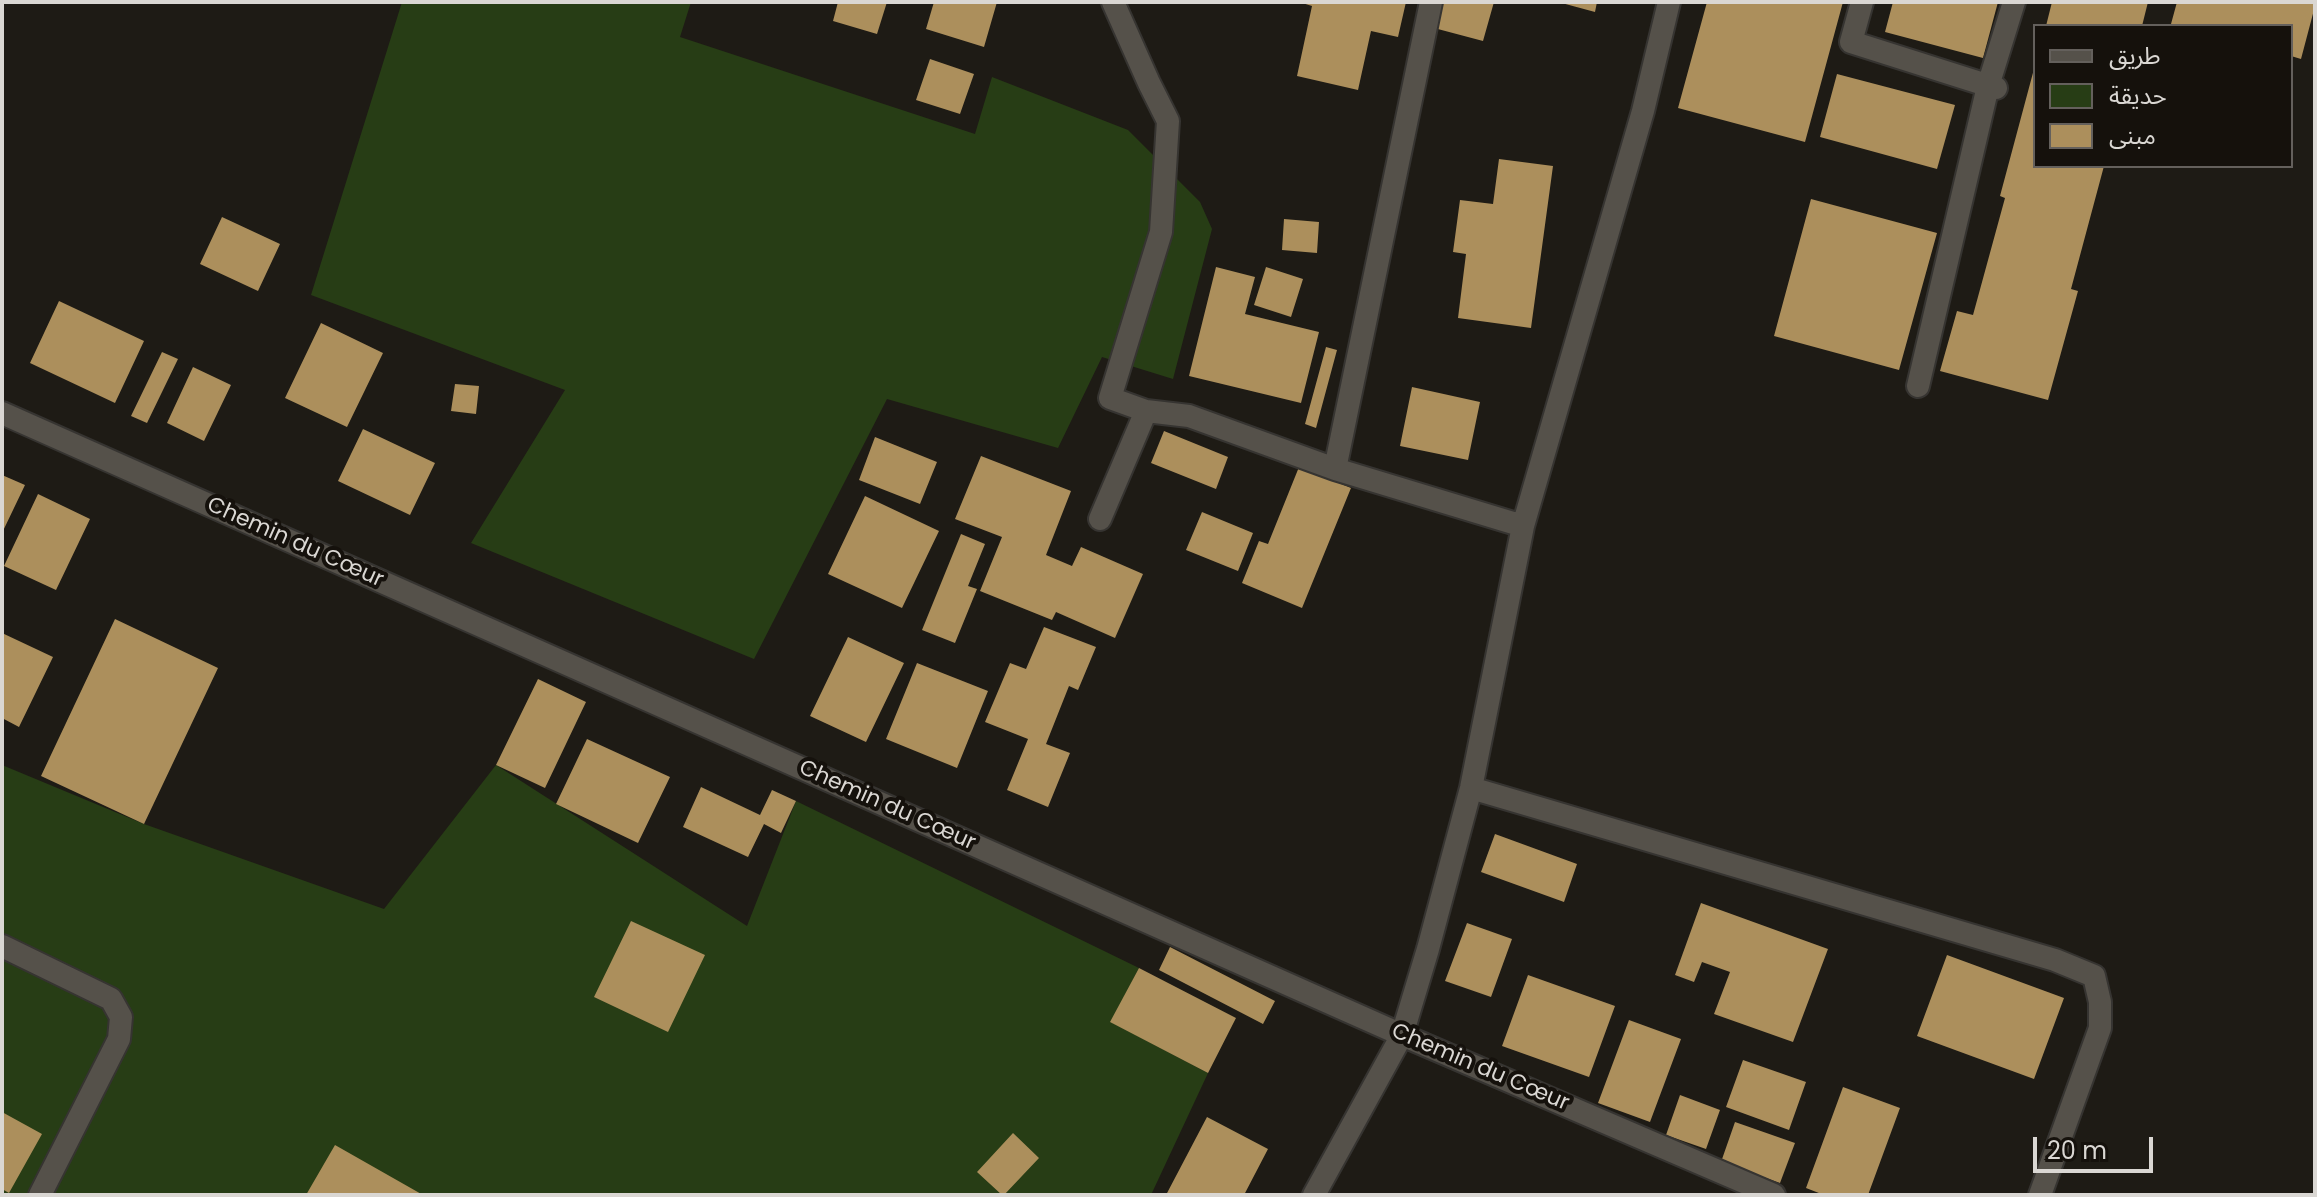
<!DOCTYPE html>
<html>
<head>
<meta charset="utf-8">
<style>
  body { margin:0 }
  #map { position:relative; width:2317px; height:1197px; overflow:hidden; background:#1e1b15; font-family:Poppins,"Noto Sans Arabic",sans-serif }
  canvas { display:block }
  .frame { position:absolute; inset:0; border:4px solid #dad7d3; pointer-events:none }
  .legend { position:absolute; left:2033px; top:24px; width:260px; height:144px; box-sizing:border-box; background:#15110c; border:2px solid #64605c; margin:0; padding:10px 14px; list-style:none; font-size:24px; color:#dad7d3 }
  .legend li { display:flex; align-items:center; gap:16px; height:40px }
  .legend b { width:40px; border:2px solid #64605c }
  .scale { position:absolute; left:2033px; top:1137px; width:120px; height:36px; box-sizing:border-box; border:4px solid #dad7d3; border-top:0; padding-left:10px; font-size:24px; line-height:28px; white-space:nowrap; color:#dad7d3; -webkit-text-stroke:6px #15110c; paint-order:stroke }
</style>
</head>
<body>
<div id="map">
<canvas width="2317" height="1197"></canvas>
<div class="frame"></div>
<ul class="legend">
<li><b style="height:10px;background:#55514a"></b>طريق</li>
<li><b style="height:22px;background:#273d15"></b>حديقة</li>
<li><b style="height:22px;background:#ac8f5c"></b>مبنى</li>
</ul>
<div class="scale">20 m</div>
</div>
<script>
const ctx = document.querySelector('canvas').getContext('2d');
ctx.lineJoin = 'round';
function fillPath(path, color) { ctx.fillStyle = color; ctx.fill(path, 'evenodd'); }
const shape = rows => new Path2D(rows.map(r => 'M' + r).join(''));
function stroke(path, color, width, dash) { ctx.strokeStyle = color; ctx.lineWidth = width; ctx.lineCap = dash ? 'butt' : 'round'; ctx.setLineDash(dash || []); ctx.stroke(path); }
function drawText(font, color, halo, rows, align = 'center') {
  ctx.font = font + ' Poppins,sans-serif'; ctx.lineWidth = 8; ctx.setLineDash([]); ctx.textBaseline = 'middle'; ctx.strokeStyle = halo; ctx.fillStyle = color; for (const [text, x, y, turn = 0] of rows) {
    ctx.save(); ctx.translate(x, y); ctx.rotate((+turn || 0) * Math.PI / 180); ctx.textAlign = isNaN(turn) ? turn : align; if (halo) ctx.strokeText(text, 0, 0); ctx.fillText(text, 0, 0); ctx.restore();
  }
}
fillPath(shape([
  [402,2,691,2,680,37,975,134,992,77,1128,130,1200,202,1212,229,1173,379,1102,357,1058,448,887,399,754,659,471,543,565,390,311,295],
  [2,765,144,824,384,909,496,765,747,926,796,801,1139,968,1111,1022,1208,1073,1151,1195,2,1195]
]), '#273d15');
fillPath(shape([
  [838,2,887,2,877,34,833,21],
  [934,2,997,2,984,47,926,29],
  [1299,2,1406,2,1398,37,1371,31,1358,90,1297,76,1312,6],
  [1442,2,1494,2,1483,41,1434,28],
  [1558,2,1597,2,1595,12],
  [1707,2,1843,2,1805,142,1678,108],
  [1893,2,1998,2,1983,58,1885,32],
  [2052,2,2148,2,2142,26,2046,26],
  [2177,2,2315,2,2315,6,2301,59,2291,56,2291,26,2177,26,2171,24],
  [930,59,974,74,960,114,916,100],
  [2034,69,2035,166,2104,166,2071,289,2078,291,2048,400,1940,371,1957,311,1973,315,2005,198,2000,196],
  [1837,74,1955,105,1937,169,1820,137],
  [1499,159,1553,166,1531,328,1458,318,1466,254,1453,252,1460,200,1493,204],
  [1811,199,1937,233,1899,370,1774,336],
  [222,217,280,244,258,291,200,264],
  [1284,219,1319,222,1317,253,1282,250],
  [1216,267,1255,277,1245,314,1319,332,1301,403,1189,376],
  [1266,267,1303,279,1291,317,1254,305],
  [59,301,144,341,115,403,30,363],
  [321,323,383,353,347,427,285,398],
  [1326,347,1337,350,1316,428,1305,424],
  [162,352,178,359,147,423,131,416],
  [193,367,231,385,204,441,167,423],
  [455,384,479,386,476,414,451,411],
  [1412,387,1480,402,1468,460,1400,446],
  [363,429,435,463,410,515,338,481],
  [1164,431,1228,457,1216,489,1151,463],
  [875,437,937,462,920,504,859,480],
  [981,456,1071,491,1046,555,1072,566,1081,547,1143,574,1115,638,1056,612,1052,620,980,591,1002,537,955,519],
  [1299,467,1351,488,1302,608,1242,583,1259,541,1268,544],
  [2,475,25,485,2,533],
  [38,494,90,519,56,590,4,566],
  [865,496,939,531,902,608,828,574],
  [1202,512,1253,533,1238,571,1186,550],
  [961,534,985,544,968,586,977,589,955,643,922,630],
  [115,619,218,668,144,824,41,776],
  [1044,627,1096,647,1078,690,1069,686,1046,744,1070,753,1048,807,1007,790,1028,739,985,722,1010,663,1026,669],
  [2,633,53,657,19,727,2,718],
  [848,637,904,663,866,742,810,716],
  [917,663,988,691,957,768,886,739],
  [538,679,586,702,545,788,496,765],
  [587,739,670,777,638,843,556,804],
  [701,787,760,815,772,790,796,801,781,833,764,824,748,857,683,827],
  [1495,834,1577,864,1564,902,1481,872],
  [1701,903,1828,949,1793,1042,1714,1014,1730,972,1702,962,1694,982,1675,975],
  [631,921,705,955,668,1032,594,997],
  [1467,923,1512,939,1491,997,1445,981],
  [1170,947,1275,1001,1263,1024,1159,970],
  [1947,955,2064,998,2034,1079,1917,1036],
  [1139,968,1236,1018,1208,1073,1110,1022],
  [1528,975,1615,1006,1589,1077,1502,1046],
  [1629,1020,1681,1039,1650,1122,1598,1103],
  [1743,1060,1806,1082,1789,1130,1726,1107],
  [1843,1087,1900,1108,1868,1195,1824,1195,1806,1188],
  [1680,1095,1720,1110,1706,1149,1666,1135],
  [2,1112,42,1134,9,1193,2,1189],
  [1207,1117,1268,1149,1244,1195,1166,1195],
  [1735,1122,1795,1143,1780,1183,1721,1162],
  [1013,1133,1039,1158,1004,1195,1002,1195,977,1172],
  [335,1145,423,1195,306,1195]
]), '#ac8f5c');
const minor = shape([
  [1113,2,1149,83,1168,121,1161,232,1110,398,1146,411],
  [1862,2,1851,42,1996,88],
  [1918,386,1988,86,2014,2],
  [2,413,1402,1035,1774,1195],
  [1335,469,1431,2],
  [1100,519,1146,411,1189,416,1335,469,1523,526],
  [1471,788,2055,960,2094,976,2100,1002,2100,1028,2040,1195],
  [2,946,111,999,121,1017,119,1039,40,1195],
  [1314,1195,1402,1035,1428,949,1471,788,1523,526,1643,111,1669,2]
]);
stroke(minor, '#363431', 26);
stroke(minor, '#55514a', 22);
drawText('22px', '#dad7d3', '#15110c', [
  ["Chemin du Cœur",295,543,24],
  ["Chemin du Cœur",887,806,24],
  ["Chemin du Cœur",1480,1068,23]
]);
</script>
</body>
</html>
